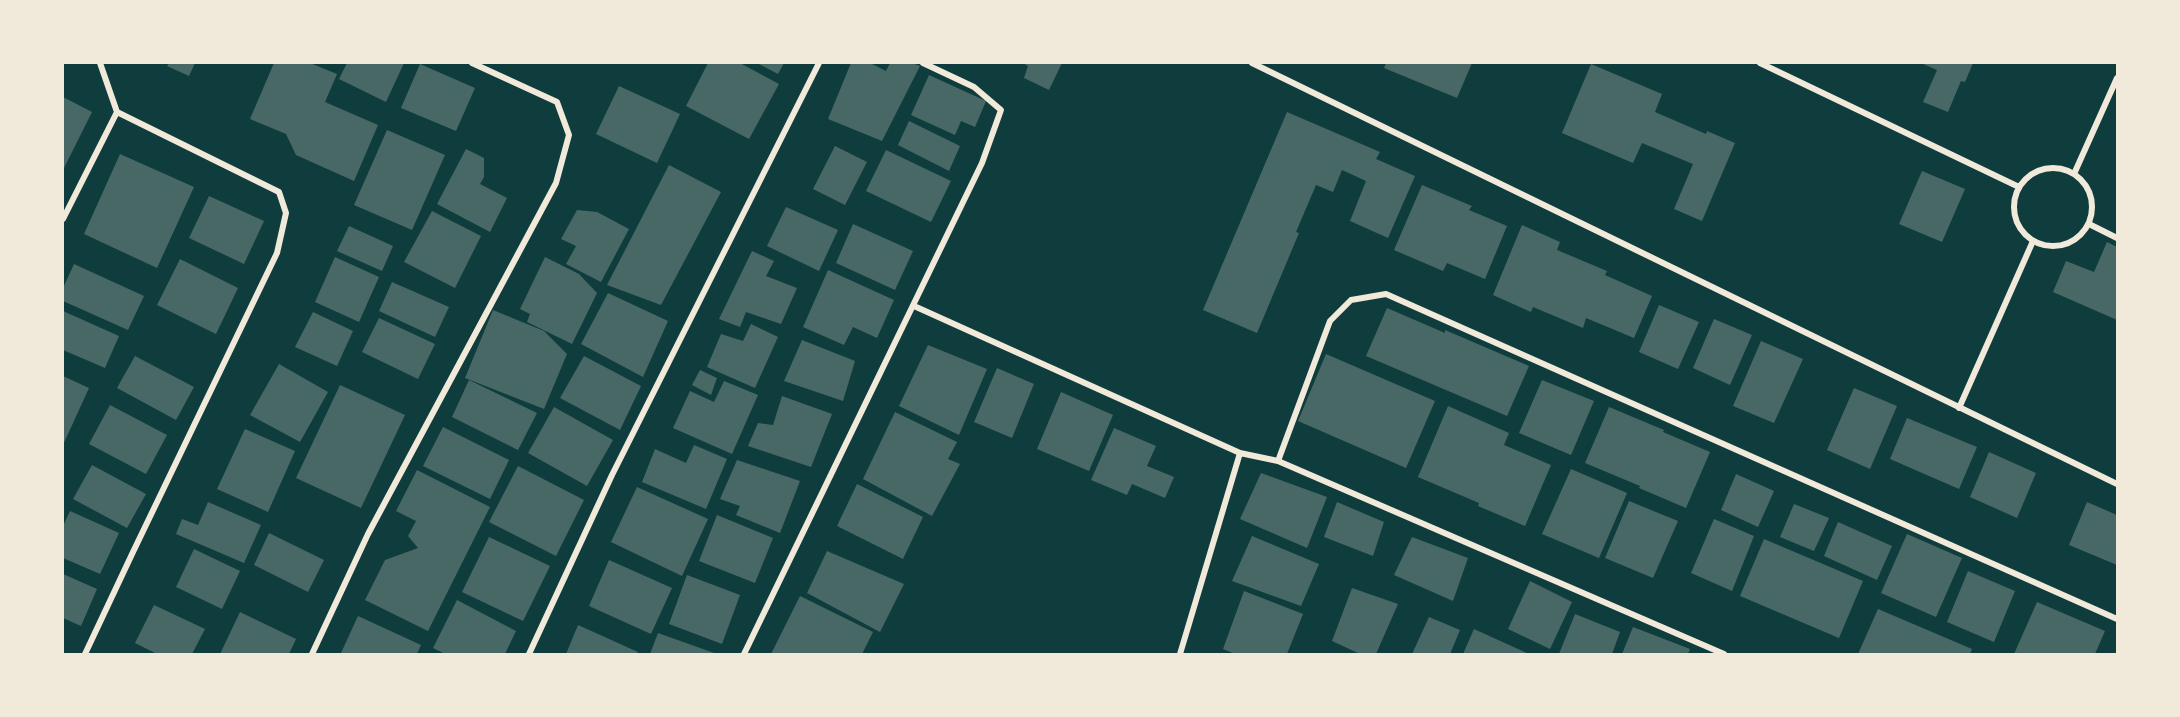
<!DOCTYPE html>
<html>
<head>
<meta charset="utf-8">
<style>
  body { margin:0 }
  #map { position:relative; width:2180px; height:717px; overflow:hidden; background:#0f3d3e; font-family:Figtree,sans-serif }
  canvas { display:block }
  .frame { position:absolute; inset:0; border:64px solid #f1e9da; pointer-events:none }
</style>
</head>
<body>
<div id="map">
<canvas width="2180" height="717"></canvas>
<div class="frame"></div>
</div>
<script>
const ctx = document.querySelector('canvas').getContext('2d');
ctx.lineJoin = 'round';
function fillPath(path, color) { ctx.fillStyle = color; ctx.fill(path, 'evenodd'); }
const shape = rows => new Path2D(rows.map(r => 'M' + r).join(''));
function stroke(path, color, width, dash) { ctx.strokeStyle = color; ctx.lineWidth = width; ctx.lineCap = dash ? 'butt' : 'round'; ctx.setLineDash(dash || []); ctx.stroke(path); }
fillPath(shape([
  [169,63,195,63,189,76,167,66],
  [274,63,310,63,337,74,325,102,378,125,354,181,296,155,286,134,250,119],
  [347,63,404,63,386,102,339,79],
  [708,63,740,63,779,84,749,139,686,106],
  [757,63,784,63,778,74],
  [851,63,870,63,886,71,890,63,912,63,920,66,882,141,828,119],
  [1023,63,1062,63,1049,90,1024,78,1028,66],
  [1386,63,1472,63,1457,98,1384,68],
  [1921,63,1973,63,1965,82,1961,81,1948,112,1923,102,1937,70],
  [420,64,475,88,456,131,401,108],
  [1591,64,1662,94,1655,112,1706,134,1707,131,1735,143,1702,221,1674,209,1693,164,1642,143,1633,163,1562,133],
  [929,75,986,101,975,127,961,121,955,135,911,115],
  [619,86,680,114,657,163,596,134],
  [63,97,92,112,63,170],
  [1287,112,1380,152,1376,159,1415,176,1388,238,1350,221,1366,181,1342,170,1333,192,1316,185,1296,232,1299,233,1257,333,1203,310],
  [909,121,960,146,949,171,898,145],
  [387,130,445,155,412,230,354,205],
  [835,146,867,162,845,205,813,189],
  [466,149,484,158,484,177,480,184,507,198,490,232,437,204],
  [886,150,951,181,931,222,866,191],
  [120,154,194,187,157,268,84,234],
  [669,165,721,192,661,305,607,285],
  [1922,171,1965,189,1942,242,1899,224],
  [1422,185,1472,206,1469,210,1507,226,1485,279,1447,263,1443,271,1394,250],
  [209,196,264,221,244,264,189,238],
  [786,207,838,230,819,271,767,246],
  [577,210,597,212,629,229,601,282,566,264,576,246,561,239],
  [432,211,481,236,455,288,404,262],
  [853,224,913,251,895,290,836,263],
  [1522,225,1560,242,1557,250,1607,271,1605,275,1652,296,1634,338,1586,318,1583,328,1533,307,1531,312,1493,295],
  [349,226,393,246,382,271,337,251],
  [2107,242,2117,247,2117,320,2053,292,2066,261,2094,272],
  [752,251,774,261,766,276,797,288,781,324,746,312,740,327,719,319],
  [335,257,379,277,359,322,315,302],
  [545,257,579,274,597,293,572,344,527,322,530,314,520,309],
  [180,259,238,288,216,334,157,305],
  [74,264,144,296,128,330,63,301,63,288],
  [828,270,894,300,877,338,853,327,844,345,803,327],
  [392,282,449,307,435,337,379,311],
  [608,293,668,321,643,377,581,344],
  [1659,305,1699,322,1678,369,1639,352],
  [1387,308,1445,333,1445,330,1529,366,1507,416,1366,356],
  [493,310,544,331,567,354,544,409,465,378],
  [63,311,119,336,105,368,63,350],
  [313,312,353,331,337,366,295,347],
  [379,318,435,344,418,379,362,352],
  [1714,319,1752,335,1730,385,1693,368],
  [751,324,778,337,755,388,707,367,721,334,743,341],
  [802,340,855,361,843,401,784,381],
  [1761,341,1803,359,1774,423,1733,406],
  [928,345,987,369,959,435,899,406],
  [1326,354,1435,401,1406,468,1298,421],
  [135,356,194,387,176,420,117,388],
  [584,356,641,386,620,430,560,398],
  [279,364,328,392,300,442,250,415],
  [997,368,1034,384,1012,438,974,422],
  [700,370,717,378,711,395,692,385],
  [63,376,89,388,63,445],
  [469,380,537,413,518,450,452,417],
  [1542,380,1594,401,1571,455,1519,433],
  [724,381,758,395,732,454,673,428,690,391,714,402],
  [340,385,405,415,361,508,296,478],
  [1854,388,1897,406,1870,469,1827,450],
  [1061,392,1113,415,1089,471,1037,449],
  [782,396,832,414,811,467,748,446,758,423,773,425],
  [110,405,167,435,146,474,89,444],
  [1448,406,1509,433,1504,445,1551,465,1525,526,1478,506,1479,503,1418,477],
  [554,407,613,440,587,486,528,453],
  [1609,407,1664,430,1663,432,1710,452,1686,508,1639,488,1640,486,1585,463],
  [895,412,957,442,948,459,960,464,932,516,863,479],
  [1907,418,1977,447,1959,489,1890,459],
  [443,427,509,460,490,499,423,466],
  [1114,428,1156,446,1147,466,1174,477,1165,498,1132,484,1127,495,1091,480],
  [245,429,295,451,268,512,217,489],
  [694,445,727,459,706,509,642,482,655,449,686,463],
  [1989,452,2036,473,2017,518,1970,497],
  [737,460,800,481,780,533,736,515,740,506,720,499],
  [92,465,146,494,127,528,73,499],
  [518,466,584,500,556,556,489,522],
  [1571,469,1627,493,1599,558,1542,534],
  [417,470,490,507,428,631,365,600,385,560,418,548,408,536,416,521,396,511],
  [1261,473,1327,497,1307,548,1240,519],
  [1736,474,1774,491,1758,527,1721,510],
  [857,484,923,517,903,559,837,526],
  [637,487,708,519,682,576,611,542],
  [1629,501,1678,521,1653,578,1605,558],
  [208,502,261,525,244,563,176,534,182,519,198,525],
  [1337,502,1384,522,1373,556,1324,537],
  [2087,502,2117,515,2117,565,2069,545],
  [1794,504,1829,518,1814,551,1780,537],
  [70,511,119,533,100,574,63,558,63,526],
  [717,515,773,538,755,583,699,561],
  [1714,519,1754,536,1732,591,1691,573],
  [1838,522,1892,546,1877,580,1824,556],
  [269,533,324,560,308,592,254,565],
  [1907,534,1962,558,1936,617,1881,593],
  [1252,536,1319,564,1301,606,1232,581],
  [489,537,550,566,523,621,462,592],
  [1412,537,1468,558,1453,601,1394,575],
  [1764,539,1863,581,1839,638,1740,596],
  [194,549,240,571,222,609,176,587],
  [827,551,904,584,880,632,807,593],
  [609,560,672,588,651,634,589,606],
  [1968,571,2015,591,1994,642,1947,622],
  [63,574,97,589,81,626,63,618],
  [687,575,740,595,722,644,669,624],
  [1530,581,1572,602,1550,649,1508,629],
  [1352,588,1398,604,1376,654,1360,654,1332,641],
  [1244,591,1303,614,1287,654,1235,654,1223,649],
  [800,596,873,632,862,654,771,654],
  [457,600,516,631,505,654,445,654,433,648],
  [2037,602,2105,631,2095,654,2014,654],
  [154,605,205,629,192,654,157,654,135,643],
  [1878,609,1972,649,1970,654,1858,654],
  [240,612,296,639,289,654,220,654],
  [1575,614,1620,632,1612,654,1559,654],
  [358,616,421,645,417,654,341,653],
  [1429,617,1460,630,1450,654,1412,654],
  [578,625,638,652,637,654,566,654],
  [1633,627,1690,649,1688,654,1622,654],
  [1474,629,1529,654,1463,654],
  [658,633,717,654,650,654]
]), '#486865');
stroke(shape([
  [1252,63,2117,484],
  [1760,63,2019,187],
  '2014 207a39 39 0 1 1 78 0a39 39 0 1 1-78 0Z',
  [2074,174,2117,78],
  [63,219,117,112,100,63],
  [2089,224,2117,238],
  [914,306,1240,453],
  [1959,408,2033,241],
  [1278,461,1724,654],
  [85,654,133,552,277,253,286,213,279,192,117,112],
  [312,654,368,534,556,183,569,135,557,102,472,63],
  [529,654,612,475,819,63],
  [744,654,982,163,1001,110,974,87,923,63],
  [1180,654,1240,453,1278,461,1330,321,1351,300,1386,294,2117,619]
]), '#f1e9da', 6);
</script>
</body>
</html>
